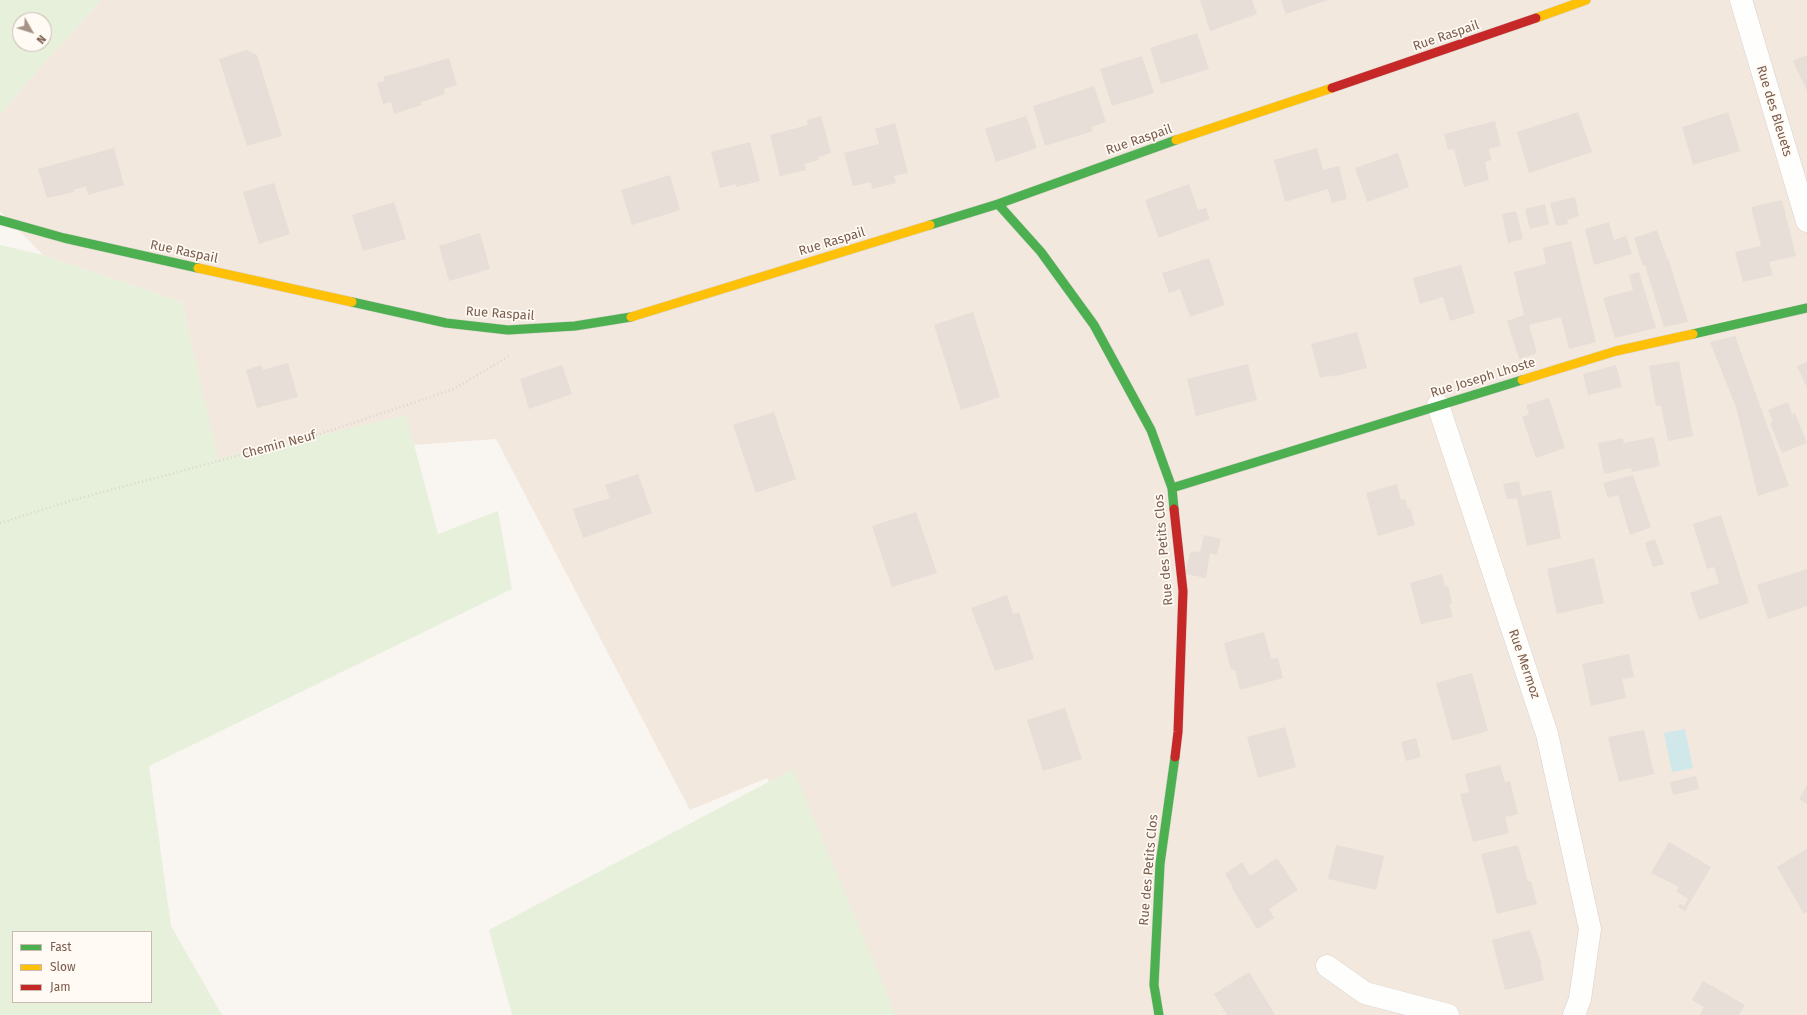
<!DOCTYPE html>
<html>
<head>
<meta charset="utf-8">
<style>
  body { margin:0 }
  #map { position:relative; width:1807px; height:1015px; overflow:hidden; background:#f9f5f0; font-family:"Fira Sans",sans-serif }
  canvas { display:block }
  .legend { position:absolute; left:12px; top:931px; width:140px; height:72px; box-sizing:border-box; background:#fffaf3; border:1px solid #cabbb1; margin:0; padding:5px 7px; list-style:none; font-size:12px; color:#7a5c4d }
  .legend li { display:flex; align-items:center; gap:8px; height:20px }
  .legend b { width:20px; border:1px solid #cabbb1 }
  .north { position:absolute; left:12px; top:12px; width:40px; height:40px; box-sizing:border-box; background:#fffaf3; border:1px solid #cabbb1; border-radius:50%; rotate:129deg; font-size:11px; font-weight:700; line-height:16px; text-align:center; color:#7a5c4d }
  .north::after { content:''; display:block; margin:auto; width:14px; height:18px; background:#a69286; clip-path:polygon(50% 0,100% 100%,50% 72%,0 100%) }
</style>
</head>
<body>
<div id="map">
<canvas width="1807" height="1015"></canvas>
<ul class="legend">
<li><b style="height:5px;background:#4caf50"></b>Fast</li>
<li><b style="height:5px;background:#ffc107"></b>Slow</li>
<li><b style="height:5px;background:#c62828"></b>Jam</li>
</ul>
<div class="north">N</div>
</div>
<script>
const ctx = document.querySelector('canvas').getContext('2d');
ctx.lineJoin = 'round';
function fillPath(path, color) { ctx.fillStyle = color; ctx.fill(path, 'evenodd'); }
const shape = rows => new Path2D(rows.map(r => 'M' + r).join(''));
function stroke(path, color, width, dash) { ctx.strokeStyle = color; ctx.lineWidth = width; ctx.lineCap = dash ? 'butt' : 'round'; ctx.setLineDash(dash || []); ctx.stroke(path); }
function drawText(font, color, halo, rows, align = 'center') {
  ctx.font = font + ' "Fira Sans",sans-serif'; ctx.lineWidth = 3.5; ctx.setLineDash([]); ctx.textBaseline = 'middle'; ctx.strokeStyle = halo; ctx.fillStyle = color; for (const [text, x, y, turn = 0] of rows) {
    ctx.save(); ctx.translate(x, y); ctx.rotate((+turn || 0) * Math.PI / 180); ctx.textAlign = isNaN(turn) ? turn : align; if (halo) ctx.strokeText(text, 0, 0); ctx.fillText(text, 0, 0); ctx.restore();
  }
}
fillPath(shape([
  [101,0,1807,0,1807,1015,867,1015,767,778,690,810,496,439,217,459,182,302,43,255,0,211,0,115,27,82]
]), '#f2e8de');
fillPath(shape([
  [0,0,101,0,27,82,0,115],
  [20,20,44,20,44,44,20,44],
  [0,245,43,255,182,302,218,459,406,415,438,534,498,511,512,589,149,766,171,926,222,1015,0,1015],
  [13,932,151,932,151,1002,13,1002],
  [793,769,896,1015,512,1015,489,930]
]), '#e7f0db');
fillPath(shape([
  [1685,729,1693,768,1672,772,1664,733]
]), '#d0e8ea');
fillPath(shape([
  [1200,0,1252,0,1257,14,1210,31],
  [1281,0,1328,0,1286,14],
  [1197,33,1209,69,1161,84,1150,48],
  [247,50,257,55,282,136,247,146,219,59],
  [1807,55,1807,91,1793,61],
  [1142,56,1154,93,1112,106,1100,69],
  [449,58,457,85,444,89,445,94,421,102,422,105,394,114,391,102,383,104,377,83,385,81,383,77],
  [1094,86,1106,122,1092,127,1093,131,1045,146,1033,106],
  [1578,112,1592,152,1529,173,1517,132],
  [1728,112,1740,151,1693,165,1682,127],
  [821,116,831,153,818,157,819,160,804,164,806,170,780,176,770,135,808,125,807,120],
  [1026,116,1037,148,996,162,985,129],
  [1495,121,1501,146,1489,149,1491,160,1485,162,1489,180,1464,187,1454,149,1448,150,1444,134],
  [895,123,908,173,894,176,896,183,872,189,871,182,853,186,844,153,879,144,875,129],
  [750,142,760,181,736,187,736,184,720,188,711,152],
  [114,148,124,185,88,195,86,186,73,190,74,192,47,198,38,169],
  [1317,148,1323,170,1339,166,1347,199,1332,203,1328,189,1285,202,1274,160],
  [1398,153,1409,187,1367,202,1355,168],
  [670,175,680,210,632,225,621,190],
  [274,183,290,234,259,244,243,192],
  [1189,184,1198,210,1206,208,1210,219,1159,238,1145,200],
  [1575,197,1579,216,1567,220,1568,224,1556,226,1550,203],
  [1782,200,1796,256,1769,262,1773,275,1743,282,1735,252,1761,246,1751,207],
  [394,202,406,239,363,251,352,215],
  [1545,204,1549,224,1530,229,1525,209],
  [1516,211,1523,239,1508,243,1502,214],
  [1609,222,1614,240,1626,236,1632,254,1594,265,1585,229],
  [1657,230,1667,258,1668,258,1688,322,1664,327,1645,265,1643,266,1634,238],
  [480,233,490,269,449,281,439,246],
  [1571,241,1596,342,1569,349,1561,317,1529,325,1537,353,1519,359,1507,321,1524,315,1514,272,1546,264,1543,248],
  [1209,258,1225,305,1190,317,1180,289,1169,293,1162,273],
  [1461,265,1475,313,1450,321,1443,297,1420,304,1413,278],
  [1639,272,1656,328,1615,338,1603,298,1633,290,1629,275],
  [973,312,1000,397,961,410,934,325],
  [1357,332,1367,368,1332,377,1332,375,1320,378,1311,344],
  [1735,336,1789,486,1758,496,1736,407,1710,342],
  [1679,361,1693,436,1668,441,1661,406,1656,406,1649,366],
  [1807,362,1807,388,1797,366],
  [288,363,298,397,257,408,246,370,261,365,263,370],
  [1248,364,1257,400,1196,416,1187,379],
  [562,365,572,394,529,409,520,379],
  [1616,365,1622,387,1588,395,1583,374],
  [1549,398,1565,448,1536,458,1522,417,1529,414,1526,405],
  [1788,402,1792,414,1795,413,1807,443,1782,453,1770,423,1773,422,1768,410],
  [774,412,796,479,756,493,733,425],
  [1654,437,1660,466,1632,472,1631,468,1604,474,1598,443,1623,438,1624,445,1624,443],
  [638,474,652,513,583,538,573,509,610,498,605,485],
  [1633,475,1651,527,1630,535,1618,495,1608,498,1603,483],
  [1519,481,1522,496,1551,490,1561,538,1527,546,1517,498,1507,499,1503,484],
  [1397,484,1401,500,1405,499,1408,509,1410,508,1415,525,1378,536,1366,493],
  [916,512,937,573,892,587,872,526],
  [1721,515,1749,603,1699,620,1690,593,1719,583,1714,567,1707,569,1693,524],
  [1204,535,1221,539,1217,555,1210,553,1206,578,1185,574,1190,553,1195,551,1200,553],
  [1655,539,1664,564,1653,567,1645,543],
  [1594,558,1604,603,1557,614,1547,569],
  [1807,569,1807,606,1768,619,1757,585],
  [1442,574,1445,587,1448,586,1452,603,1449,604,1453,617,1421,624,1410,583],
  [1007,595,1013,614,1019,612,1034,659,995,671,971,608],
  [1264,632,1271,659,1278,658,1283,678,1240,690,1235,670,1231,670,1224,643],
  [1629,654,1634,677,1622,679,1626,698,1591,706,1582,664],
  [1472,673,1488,731,1452,741,1436,683],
  [1065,708,1082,759,1043,771,1027,720],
  [1285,727,1296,767,1258,778,1247,737],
  [1644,730,1654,774,1619,782,1608,737],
  [1416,738,1421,757,1406,761,1401,742],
  [1500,765,1505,782,1510,781,1518,814,1505,817,1509,833,1473,842,1460,794,1469,792,1465,774],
  [1696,776,1699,789,1673,795,1670,782],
  [1807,785,1807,804,1799,799],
  [1669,842,1711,867,1685,911,1678,907,1680,904,1684,906,1688,899,1676,891,1679,887,1651,873],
  [1336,845,1384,856,1376,890,1328,879],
  [1518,845,1528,882,1531,881,1537,904,1497,914,1481,854],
  [1807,849,1807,912,1804,914,1777,867],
  [1277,858,1298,890,1269,909,1274,918,1257,929,1232,888,1233,887,1225,874,1242,862,1250,876],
  [1530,930,1541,963,1540,963,1544,980,1505,990,1492,940],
  [1249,972,1275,1015,1227,1015,1214,994],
  [1703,981,1745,1005,1739,1015,1700,1015,1704,1007,1692,1000]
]), '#e6ded7');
const street = shape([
  [1741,0,1807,221],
  [1438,405,1547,734,1590,929,1580,999,1574,1015],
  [1327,966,1365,993,1448,1015]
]);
const fast = shape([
  [998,204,1041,252,1094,325,1151,430,1172,488,1174,509],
  [0,220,64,238,198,268],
  [930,225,998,204,1176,140],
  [352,302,446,323,508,330,575,326,631,317],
  [1693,334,1807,308],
  [1172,488,1522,380],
  [1159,1015,1154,985,1160,864,1175,757]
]);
const slow = shape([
  [1536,18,1586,0],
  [1176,140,1332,88],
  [198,268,352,302],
  [631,317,930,225],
  [1522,380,1616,351,1693,334]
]);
const jam = shape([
  [1332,88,1536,18],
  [1174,509,1183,591,1178,732,1175,757]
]);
stroke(street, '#d7d1cb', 23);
stroke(fast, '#d9d2cb', 10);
stroke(slow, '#d9d2cb', 10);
stroke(jam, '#d9d2cb', 10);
stroke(shape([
  [0,523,73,500,323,433,454,389,509,356]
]), '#dcd5d0', 2.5, [1, 3]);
stroke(street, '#fefefd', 22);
stroke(fast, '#4caf50', 9);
stroke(slow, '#ffc107', 9);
stroke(jam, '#c62828', 9);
drawText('13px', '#7a5c4d', '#fffaf3', [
  ["Rue Raspail",1446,36,-19],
  ["Rue des Bleuets",1774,111,73],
  ["Rue Raspail",1139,140,-19],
  ["Rue Raspail",832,242,-17],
  ["Rue Raspail",184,252,12],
  ["Rue Raspail",500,314,4],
  ["Rue Joseph Lhoste",1483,378,-17],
  ["Chemin Neuf",279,445,-15],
  ["Rue des Petits Clos",1164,550,-95],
  ["Rue Mermoz",1524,664,71],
  ["Rue des Petits Clos",1149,870,-85]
]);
</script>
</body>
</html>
